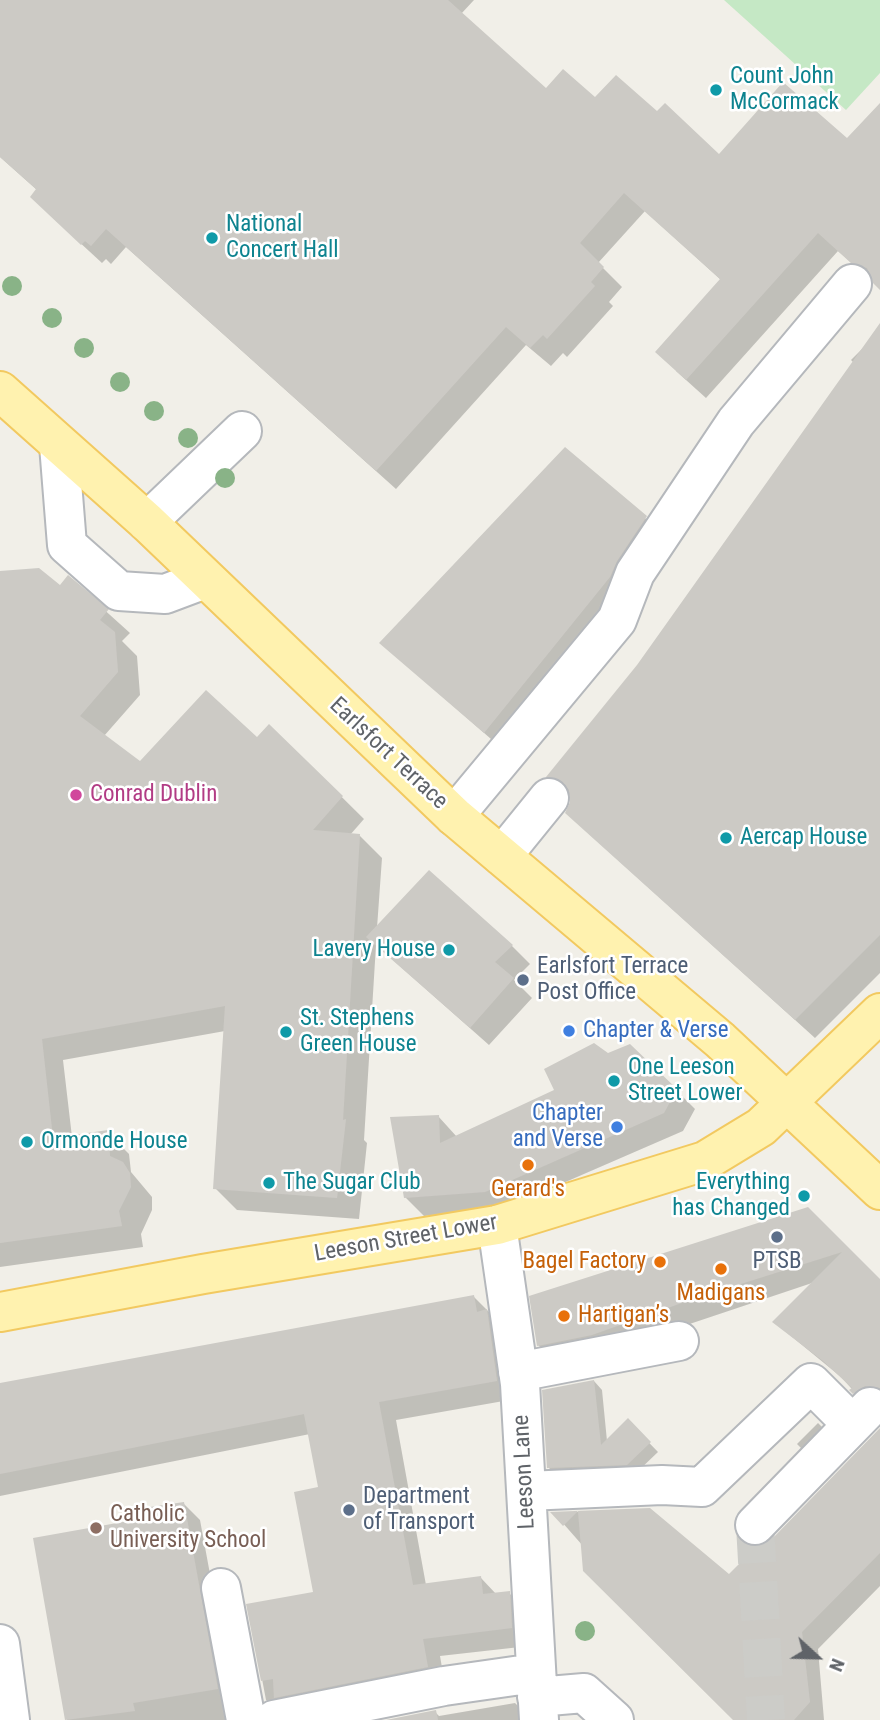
<!DOCTYPE html>
<html>
<head>
<meta charset="utf-8">
<style>
  body { margin:0 }
  #map { position:relative; width:880px; height:1720px; overflow:hidden; background:#f1efe8; font-family:"Roboto Condensed",sans-serif }
  canvas { display:block }
  .north { position:absolute; left:782px; top:1622px; width:70px; height:70px; -webkit-text-stroke:5px #fff; paint-order:stroke; rotate:112deg; font-size:19px; font-weight:700; line-height:28px; text-align:center; color:#5f6368 }
  .north::after { content:''; display:block; margin:auto; width:24px; height:32px; background:#5f6368; clip-path:polygon(50% 0,100% 100%,50% 72%,0 100%) }
</style>
</head>
<body>
<div id="map">
<canvas width="880" height="1720"></canvas>
<div class="north">N</div>
</div>
<script>
const ctx = document.querySelector('canvas').getContext('2d');
ctx.lineJoin = 'round';
function fillPath(path, color) { ctx.fillStyle = color; ctx.fill(path, 'evenodd'); }
const shape = rows => new Path2D(rows.map(r => 'M' + r).join(''));
function stroke(path, color, width, dash) { ctx.strokeStyle = color; ctx.lineWidth = width; ctx.lineCap = dash ? 'butt' : 'round'; ctx.setLineDash(dash || []); ctx.stroke(path); }
function drawText(font, color, halo, rows, align = 'center') {
  ctx.font = font + ' "Roboto Condensed",sans-serif'; ctx.lineWidth = 5; ctx.setLineDash([]); ctx.textBaseline = 'middle'; ctx.strokeStyle = halo; ctx.fillStyle = color; for (const [text, x, y, turn = 0] of rows) {
    ctx.save(); ctx.translate(x, y); ctx.rotate((+turn || 0) * Math.PI / 180); ctx.textAlign = isNaN(turn) ? turn : align; if (halo) ctx.strokeText(text, 0, 0); ctx.fillText(text, 0, 0); ctx.restore();
  }
}
fillPath(shape([
  [724,0,880,0,880,73,846,110]
]), '#c5e8c5');
fillPath(shape([
  [0,0,474,0,461,14,546,90,657,114,719,157,847,140,880,106,880,288,838,251,706,398,676,371,721,280,645,211,598,263,622,287,609,302,613,306,567,357,563,353,551,366,526,345,396,489,126,247,111,264,106,259,102,263,51,216,37,190,0,157],
  [880,331,880,973,815,1038,587,832,572,797,549,777,638,666,854,363,851,360],
  [645,518,659,532,499,746,381,643],
  [0,572,60,588,69,578,130,633,122,641,137,656,140,695,104,736,140,763,257,740,270,726,364,819,350,835,360,836,382,858,377,928,512,946,530,964,514,980,532,998,489,1045,376,945,364,1140,367,1143,359,1219,237,1210,215,1188,225,1031,63,1060,72,1137,107,1132,129,1154,131,1172,152,1197,152,1210,141,1234,143,1247,0,1267],
  [607,1055,676,1090,695,1109,683,1131,501,1210,424,1216,405,1197,438,1116,457,1137,556,1091],
  [808,1209,880,1284,880,1402,870,1409,841,1377,774,1322,815,1282,609,1351,555,1362,538,1345],
  [474,1297,492,1315,515,1399,396,1420,426,1585,481,1578,497,1595,509,1593,527,1611,529,1646,440,1656,445,1685,284,1718,266,1700,248,1605,315,1593,320,1489,310,1434,0,1496,0,1386],
  [594,1381,602,1390,607,1441,628,1421,658,1452,636,1473,557,1476,548,1467],
  [818,1423,826,1431,805,1452,797,1444],
  [880,1430,880,1586,818,1649,824,1720,736,1720,554,1513,648,1509,729,1576,772,1542],
  [184,1504,200,1520,237,1720,67,1720,35,1540,147,1520],
  [515,1703,532,1720,394,1720,435,1712,439,1716]
]), '#0003');
fillPath(shape([
  [0,0,448,0,546,88,563,69,595,97,616,75,657,111,665,103,719,154,783,82,847,138,880,103,880,290,873,283,867,268,851,263,818,233,686,380,655,352,720,279,624,193,580,243,604,267,591,282,595,286,547,339,543,335,530,348,506,327,376,471,106,229,91,246,85,241,81,245,30,197,36,189,0,157],
  [880,323,880,935,795,1020,565,813,570,802,569,790,562,781,546,777,637,665],
  [565,447,647,516,617,561,610,577,484,733,379,643],
  [39,568,60,585,68,575,109,609,100,620,115,632,118,672,80,716,140,761,206,690,257,737,269,724,343,796,313,830,360,834,343,1120,346,1119,337,1198,213,1189,225,1006,42,1039,53,1138,108,1130,110,1156,123,1162,130,1173,131,1187,119,1211,122,1226,0,1243,0,571],
  [429,870,513,945,495,962,514,978,470,1028,366,937],
  [594,1043,608,1053,630,1044,677,1089,664,1113,485,1192,404,1198,390,1117,439,1115,440,1143,554,1090,544,1069],
  [808,1207,880,1279,880,1388,865,1386,853,1394,849,1390,852,1388,823,1361,772,1322,842,1252,690,1300,592,1335,537,1346,529,1296],
  [474,1295,477,1312,487,1309,497,1381,379,1402,413,1585,481,1576,483,1594,510,1591,512,1628,423,1639,428,1667,274,1698,273,1679,261,1681,246,1604,313,1592,294,1492,318,1487,304,1414,0,1474,0,1383],
  [594,1380,601,1445,628,1418,651,1442,627,1465,547,1468,542,1390],
  [880,1428,880,1553,802,1632,810,1702,794,1720,733,1720,583,1571,578,1511,563,1526,550,1512,650,1508,729,1574,757,1546,771,1540],
  [184,1502,218,1689,133,1703,135,1711,65,1720,33,1538,145,1518,143,1508],
  [436,1710,438,1720,386,1720]
]), '#cccac5');
stroke(shape([
  [755,1525,766,1720]
]), '#ccccc8', 38, [38, 19]);
const minor = shape([
  [59,445,67,545,119,591,165,594,205,579],
  [147,522,242,431],
  [454,816,617,620,635,573,736,422,852,284],
  [502,856,549,798],
  [497,1225,520,1384,539,1720],
  [518,1372,679,1341],
  [527,1491,662,1485,702,1487,811,1383,852,1424],
  [755,1525,870,1407],
  [221,1588,246,1720],
  [0,1644,10,1720],
  [537,1697,584,1693,614,1720],
  [274,1720,444,1686,535,1673]
]);
const major = shape([
  [0,391,147,522,454,816,720,1040,880,1190],
  [0,1312,203,1274,497,1225,705,1161,761,1127,880,1013]
]);
stroke(minor, '#b5b8bc', 42);
stroke(major, '#f2c960', 42);
stroke(minor, '#fff', 38);
stroke(major, '#fff2af', 38);
ctx.fillStyle = '#89b387';
for (const [x, y] of [
  [12,286],
  [52,318],
  [84,348],
  [120,382],
  [154,411],
  [188,438],
  [225,478],
  [585,1631]
]) { ctx.beginPath(); ctx.arc(x, y, 10, 0, 2 * Math.PI); ctx.fill(); }
for (const [x, y, r, color] of [
  [716,90,7,"#0f9aa8"],
  [212,238,7,"#0f9aa8"],
  [76,795,7,"#d1479c"],
  [726,838,7,"#0f9aa8"],
  [449,950,7,"#0f9aa8"],
  [523,980,7,"#5c6f8a"],
  [569,1031,7,"#3f7fe0"],
  [286,1032,7,"#0f9aa8"],
  [614,1081,7,"#0f9aa8"],
  [617,1127,7,"#3f7fe0"],
  [27,1142,7,"#0f9aa8"],
  [528,1165,7,"#e8710a"],
  [269,1183,7,"#0f9aa8"],
  [804,1196,7,"#0f9aa8"],
  [777,1237,7,"#5c6f8a"],
  [660,1262,7,"#e8710a"],
  [721,1269,7,"#e8710a"],
  [564,1316,7,"#e8710a"],
  [349,1510,7,"#5c6f8a"],
  [96,1528,7,"#8d6e63"]
]) { const dot = new Path2D(); dot.arc(x, y, r, 0, 2 * Math.PI); ctx.fillStyle = color; ctx.fill(dot); stroke(dot, '#fff', 2.5); }
drawText('23px', '#0d838f', '#fff', [
  ["Count John",730,77],
  ["McCormack",730,103],
  ["National",226,225],
  ["Concert Hall",226,251],
  ["Aercap House",740,838],
  ["Lavery House",435,950,"right"],
  ["St. Stephens",300,1019],
  ["Green House",300,1045],
  ["One Leeson",628,1068],
  ["Street Lower",628,1094],
  ["Ormonde House",41,1142],
  ["The Sugar Club",283,1183],
  ["Everything",790,1183,"right"],
  ["has Changed",790,1209,"right"]
], 'left');
drawText('23px', '#5f6368', '#fff', [
  ["Earlsfort Terrace",388,754,43],
  ["Leeson Street Lower",406,1239,-10],
  ["Leeson Lane",525,1472,-93]
]);
drawText('23px', '#b23c85', '#fff', [
  ["Conrad Dublin",90,795]
], 'left');
drawText('23px', '#4e5e75', '#fff', [
  ["Earlsfort Terrace",537,967],
  ["Post Office",537,993],
  ["PTSB",777,1262,"center"],
  ["Department",363,1497],
  ["of Transport",363,1523]
], 'left');
drawText('23px', '#366cbe', '#fff', [
  ["Chapter & Verse",583,1031],
  ["Chapter",603,1114,"right"],
  ["and Verse",603,1140,"right"]
], 'left');
drawText('23px', '#c56008', '#fff', [
  ["Gerard's",528,1190],
  ["Bagel Factory",646,1262,"right"],
  ["Madigans",721,1294],
  ["Hartigan’s",578,1316,"left"]
]);
drawText('23px', '#785e54', '#fff', [
  ["Catholic",110,1515],
  ["University School",110,1541]
], 'left');
</script>
</body>
</html>
